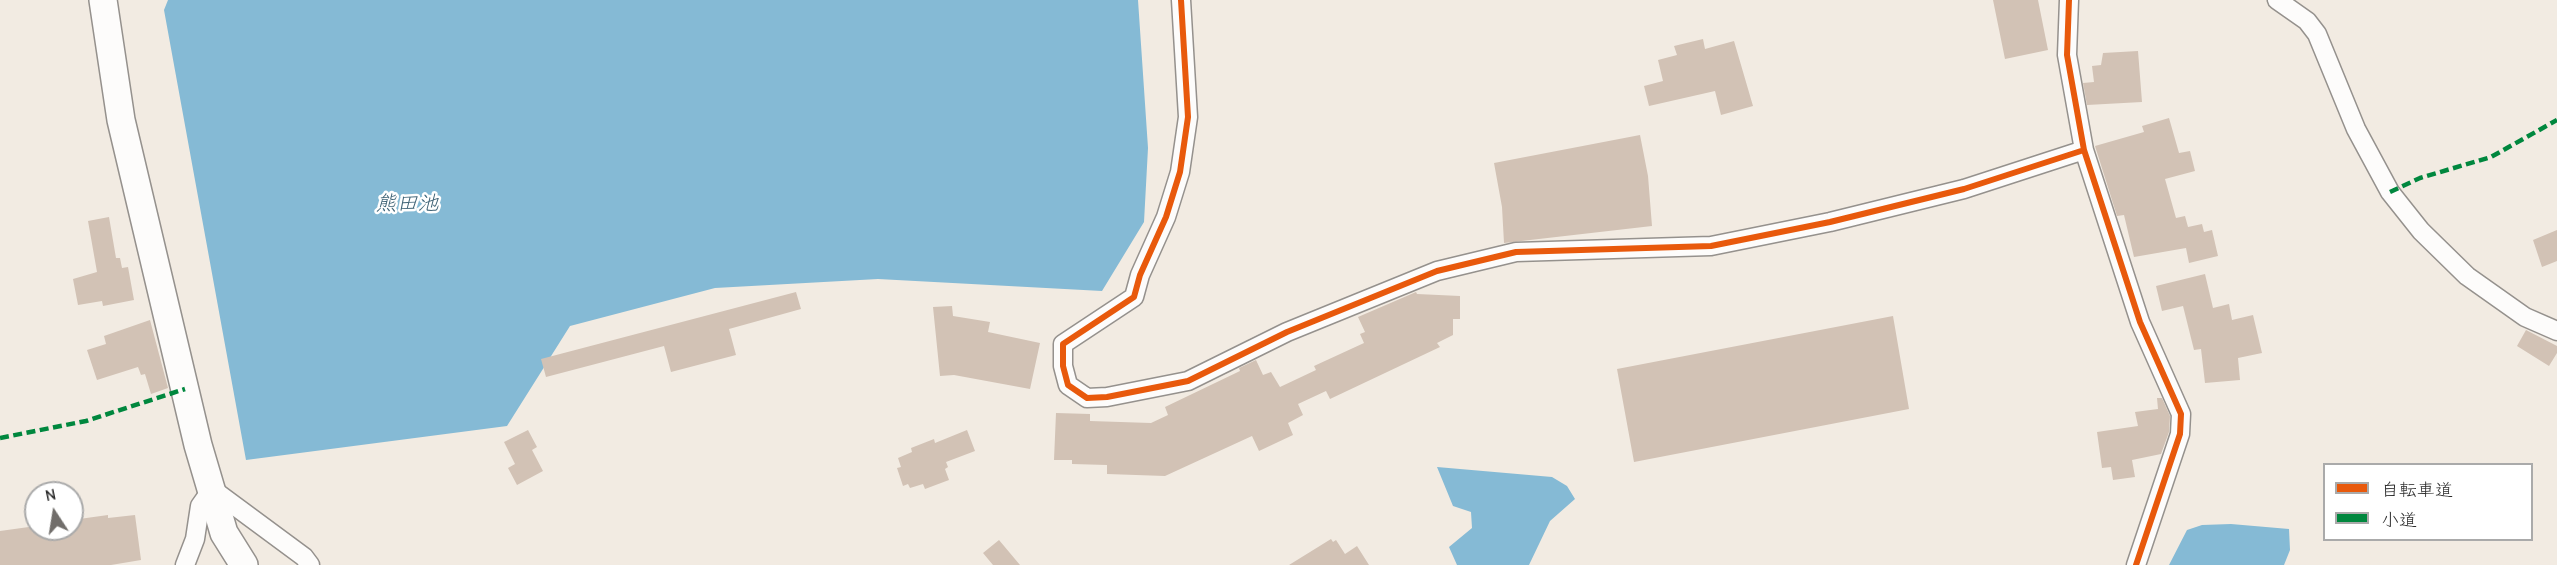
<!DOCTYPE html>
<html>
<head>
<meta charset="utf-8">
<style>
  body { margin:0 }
  #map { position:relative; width:2557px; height:565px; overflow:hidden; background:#f2ebe2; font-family:"Comic Neue","Klee One",sans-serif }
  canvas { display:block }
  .legend { position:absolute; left:2323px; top:463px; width:210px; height:78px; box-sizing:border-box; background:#fff; border:2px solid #aaa; margin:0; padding:8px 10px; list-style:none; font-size:18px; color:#2b2b2b }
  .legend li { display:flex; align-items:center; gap:12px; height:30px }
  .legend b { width:30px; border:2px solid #aaa }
  .north { position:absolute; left:24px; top:481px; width:60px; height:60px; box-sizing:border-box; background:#fff; border:2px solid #aaa; border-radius:50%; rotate:348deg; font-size:16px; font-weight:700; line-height:24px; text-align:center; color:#2b2b2b }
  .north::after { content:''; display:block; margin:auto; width:21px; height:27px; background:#716e6b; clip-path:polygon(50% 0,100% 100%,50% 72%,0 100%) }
</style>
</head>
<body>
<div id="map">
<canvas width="2557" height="565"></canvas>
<ul class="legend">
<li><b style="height:8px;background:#e8590c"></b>自転車道</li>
<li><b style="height:8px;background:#00873e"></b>小道</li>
</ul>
<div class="north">N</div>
</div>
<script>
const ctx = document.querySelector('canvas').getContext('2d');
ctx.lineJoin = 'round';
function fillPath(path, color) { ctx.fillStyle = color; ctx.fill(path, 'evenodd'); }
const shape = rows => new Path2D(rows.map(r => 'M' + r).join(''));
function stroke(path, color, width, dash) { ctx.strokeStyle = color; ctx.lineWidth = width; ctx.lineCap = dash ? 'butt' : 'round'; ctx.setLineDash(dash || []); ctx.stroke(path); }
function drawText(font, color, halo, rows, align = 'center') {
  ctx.font = font + ' "Comic Neue","Klee One",sans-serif'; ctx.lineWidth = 5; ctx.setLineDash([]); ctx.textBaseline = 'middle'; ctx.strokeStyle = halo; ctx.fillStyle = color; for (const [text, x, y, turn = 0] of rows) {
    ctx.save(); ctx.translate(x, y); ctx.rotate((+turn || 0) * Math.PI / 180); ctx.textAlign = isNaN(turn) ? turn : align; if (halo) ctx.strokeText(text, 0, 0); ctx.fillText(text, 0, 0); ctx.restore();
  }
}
fillPath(shape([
  [168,0,1138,0,1148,148,1144,222,1102,291,878,279,715,288,570,326,507,426,246,460,164,10],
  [1437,467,1552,477,1567,486,1575,499,1550,521,1529,565,1457,565,1449,547,1472,528,1471,512,1453,506],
  [2231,524,2289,529,2290,550,2284,565,2169,565,2187,530,2202,525]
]), '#85bad5');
fillPath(shape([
  [1993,0,2038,0,2048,50,2005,59],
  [1703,39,1705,49,1734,41,1753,106,1721,115,1715,91,1649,106,1644,86,1663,81,1658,60,1677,55,1674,46],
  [2138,51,2142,102,2087,105,2083,83,2094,82,2092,66,2101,65,2103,53],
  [2169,118,2179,153,2190,151,2195,171,2165,179,2176,218,2185,216,2188,227,2202,224,2204,232,2212,230,2218,256,2189,263,2186,248,2134,257,2124,215,2117,216,2095,146,2144,132,2142,126],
  [1640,135,1648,176,1652,226,1504,243,1502,207,1494,163],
  [109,217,116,258,120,258,122,268,128,267,134,300,103,306,102,301,78,305,73,279,97,272,88,221],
  [2557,230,2557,261,2542,267,2533,240],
  [2205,274,2213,308,2229,304,2232,320,2253,315,2262,353,2238,358,2240,380,2205,383,2201,349,2194,350,2183,306,2162,311,2156,286],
  [796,292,801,309,729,329,736,355,671,372,664,346,546,377,541,359],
  [1416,292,1417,294,1460,296,1460,319,1453,319,1453,335,1437,343,1440,347,1330,399,1326,391,1298,404,1303,415,1288,423,1293,435,1259,451,1252,436,1165,476,1107,474,1107,465,1072,464,1072,460,1054,460,1056,413,1090,414,1090,421,1151,423,1168,415,1165,407,1240,371,1239,368,1256,360,1263,375,1271,372,1280,387,1316,370,1314,366,1364,343,1360,334,1365,332,1358,317],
  [952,306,953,316,990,322,988,332,1040,343,1030,389,954,375,940,376,933,307],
  [1893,316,1909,409,1634,462,1617,369],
  [150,320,168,388,151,394,145,374,141,375,138,367,97,380,87,350,106,344,104,336],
  [2526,330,2557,346,2557,353,2549,366,2517,346],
  [2157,398,2162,398,2170,416,2169,432,2161,454,2132,460,2135,477,2113,480,2111,467,2102,468,2097,432,2138,426,2135,412,2158,409],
  [528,430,537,447,532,450,543,471,517,485,508,468,515,464,504,442],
  [967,430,975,451,946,462,948,467,945,469,949,480,925,489,923,484,910,488,908,484,903,486,897,468,901,467,898,458,912,452,911,448,934,439,935,443],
  [108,515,108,518,135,515,141,560,111,565,0,565,0,531,36,526,36,529,72,529,72,520],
  [1331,539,1333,542,1336,540,1345,554,1357,546,1369,565,1289,565],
  [999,540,1020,565,993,565,983,553]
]), '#d2c2b5');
const street = shape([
  [1181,0,1188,117,1180,172,1166,217,1140,275,1134,297,1063,344,1063,366,1068,385,1087,398,1107,397,1188,381,1287,332,1437,271,1516,252,1711,246,1830,222,1964,189,2084,150],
  [2069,0,2067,55,2084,150,2140,322,2181,414,2180,434,2136,565],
  [2277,0,2307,21,2317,34,2356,129,2390,192,2421,231,2467,276,2525,317,2557,331],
  [185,565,195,539,200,506,212,489,304,557,310,565]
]);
const secondary = shape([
  [103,0,121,120,198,445,224,533,244,565]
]);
stroke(street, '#95918d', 21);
stroke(secondary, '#95918d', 30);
stroke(street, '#fdfcfb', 18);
stroke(secondary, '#fdfcfb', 27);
stroke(shape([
  [2390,192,2420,178,2491,157,2557,120],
  [0,438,86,421,185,389]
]), '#00873e', 4.5, [9, 4.5]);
stroke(shape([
  [1181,0,1188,117,1180,172,1166,217,1140,275,1134,297,1063,344,1063,366,1068,385,1087,398,1107,397,1188,381,1287,332,1437,271,1516,252,1711,246,1830,222,1964,189,2084,150],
  [2069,0,2067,55,2084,150,2140,322,2181,414,2180,434,2136,565]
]), '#e8590c', 6);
drawText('italic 21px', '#3e6275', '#fff', [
  ["熊田池",407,204]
]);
</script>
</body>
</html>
